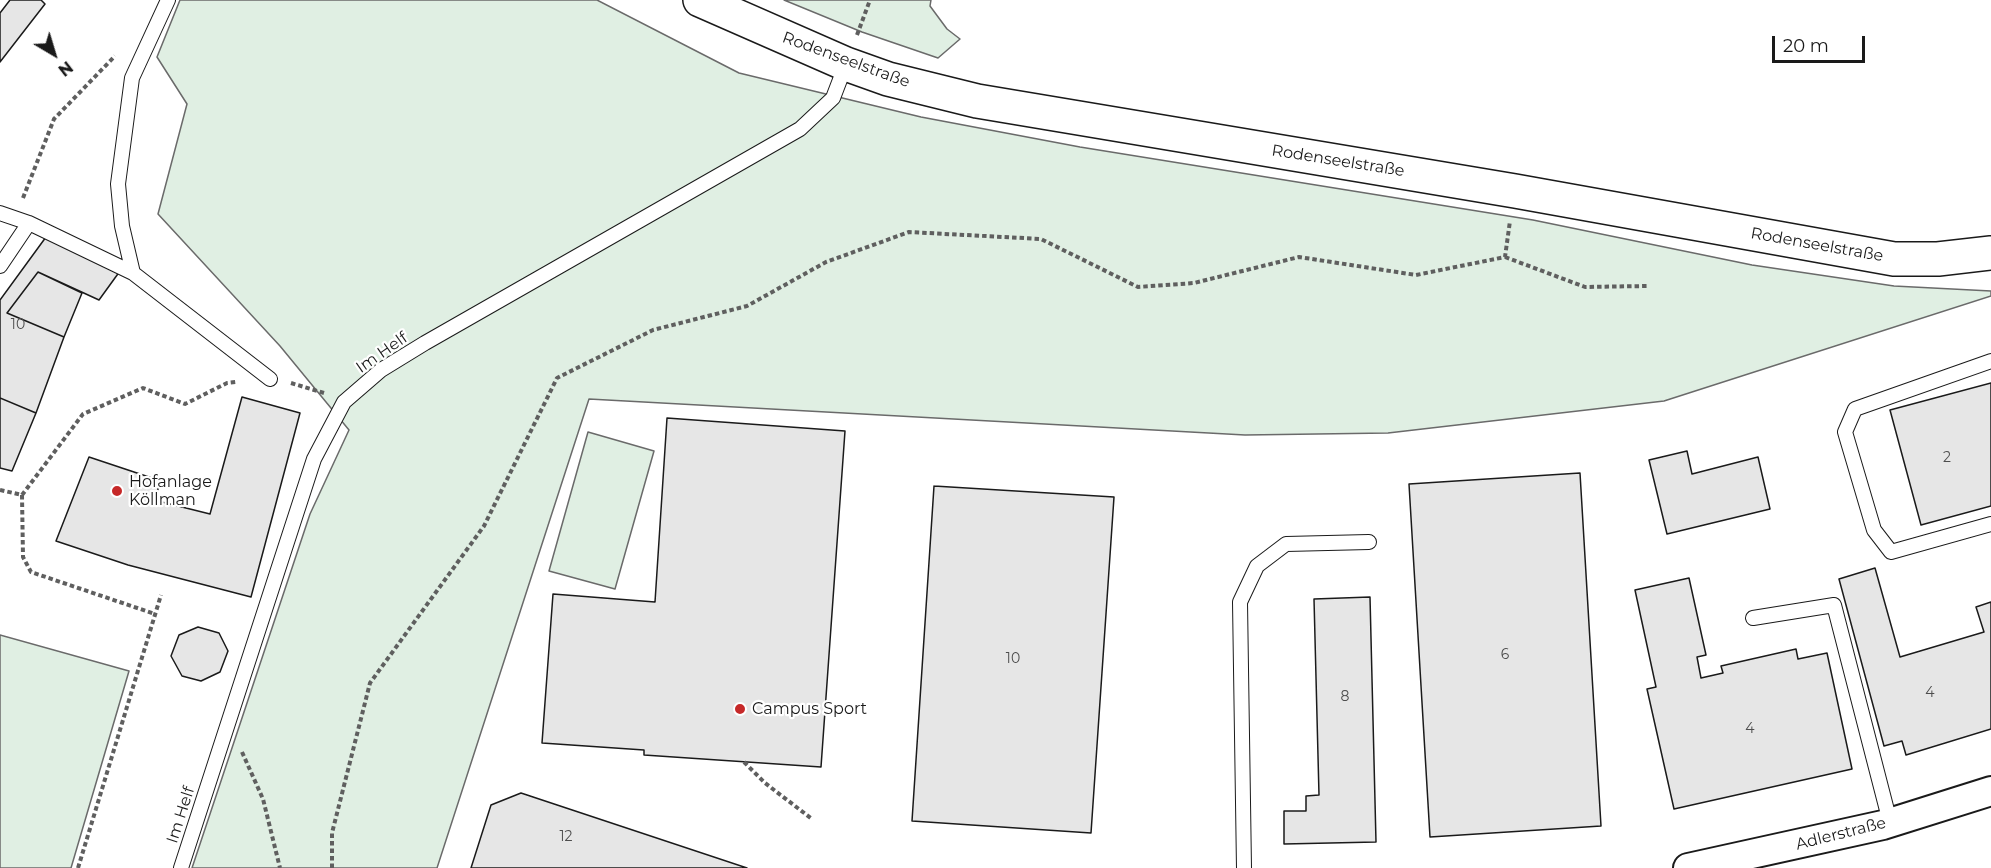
<!DOCTYPE html>
<html>
<head>
<meta charset="utf-8">
<style>
  body { margin:0 }
  #map { position:relative; width:1991px; height:868px; overflow:hidden; background:#fff; font-family:Montserrat,sans-serif }
  canvas { display:block }
  .north { position:absolute; left:24px; top:24px; width:60px; height:60px; -webkit-text-stroke:4px #fff; paint-order:stroke; rotate:142deg; font-size:16px; font-weight:700; line-height:24px; text-align:center; color:#1a1a1a }
  .north::after { content:''; display:block; margin:auto; width:21px; height:27px; background:#1a1a1a; clip-path:polygon(50% 0,100% 100%,50% 72%,0 100%) }
  .scale { position:absolute; left:1772px; top:36px; width:93px; height:27px; box-sizing:border-box; border:3px solid #1a1a1a; border-top:0; padding-left:8px; font-size:18px; line-height:21px; white-space:nowrap; color:#1a1a1a; -webkit-text-stroke:4px #fff; paint-order:stroke }
</style>
</head>
<body>
<div id="map">
<canvas width="1991" height="868"></canvas>
<div class="north">N</div>
<div class="scale">20 m</div>
</div>
<script>
const ctx = document.querySelector('canvas').getContext('2d');
ctx.lineJoin = 'round';
function fillPath(path, color) { ctx.fillStyle = color; ctx.fill(path, 'evenodd'); }
const shape = rows => new Path2D(rows.map(r => 'M' + r).join(''));
function stroke(path, color, width, dash) { ctx.strokeStyle = color; ctx.lineWidth = width; ctx.lineCap = dash ? 'butt' : 'round'; ctx.setLineDash(dash || []); ctx.stroke(path); }
function drawText(font, color, halo, rows, align = 'center') {
  ctx.font = font + ' Montserrat,sans-serif'; ctx.lineWidth = 4.5; ctx.setLineDash([]); ctx.textBaseline = 'middle'; ctx.strokeStyle = halo; ctx.fillStyle = color; for (const [text, x, y, turn = 0] of rows) {
    ctx.save(); ctx.translate(x, y); ctx.rotate((+turn || 0) * Math.PI / 180); ctx.textAlign = isNaN(turn) ? turn : align; if (halo) ctx.strokeText(text, 0, 0); ctx.fillText(text, 0, 0); ctx.restore();
  }
}
const green = shape([
  [180,0,597,0,739,73,921,117,1080,147,1533,220,1752,265,1894,286,1991,291,1991,296,1664,401,1388,433,1245,435,589,399,437,868,192,868,310,514,349,430,280,346,158,214,187,104,157,57,180,0],
  [784,0,931,0,930,6,947,29,960,39,938,58,862,32,784,0],
  [588,432,654,451,615,589,549,571,588,432],
  [0,635,129,671,71,868,0,868,0,635]
]);
fillPath(green, '#e0efe3');
stroke(green, '#6a6a6a', 1.5);
const building = shape([
  [10,0,41,0,45,4,0,62,0,13,10,0],
  [46,237,120,271,99,300,38,272,7,313,64,337,36,413,0,398,0,300,46,237],
  [38,272,82,293,64,337,7,313,38,272],
  [1991,383,1991,506,1921,525,1890,410,1991,383],
  [242,397,300,413,251,597,128,565,56,541,89,457,161,481,154,500,210,514,242,397],
  [0,398,36,413,12,471,0,468,0,398],
  [667,418,845,431,821,767,644,755,644,750,542,743,553,594,655,602,667,418],
  [1687,451,1692,474,1758,457,1770,509,1667,534,1649,460,1687,451],
  [1580,473,1601,826,1430,837,1409,484,1580,473],
  [934,486,1114,497,1091,833,912,821,934,486],
  [1875,568,1900,657,1984,632,1976,607,1991,602,1991,729,1906,755,1902,741,1884,746,1839,579,1875,568],
  [1689,578,1706,655,1697,657,1701,678,1723,673,1721,666,1796,649,1798,659,1827,653,1852,769,1674,809,1647,689,1656,687,1635,590,1689,578],
  [1370,597,1376,842,1284,844,1284,811,1306,811,1306,796,1319,795,1314,599,1370,597],
  [198,627,219,633,228,651,220,672,201,681,182,676,171,656,179,635,198,627],
  [521,793,747,868,471,868,491,805,521,793]
]);
fillPath(building, '#e6e6e6');
stroke(building, '#1a1a1a', 1.5);
const lane = shape([
  [0,213,29,223,133,273,270,379],
  [0,266,29,223],
  [133,273,122,226,118,184,132,78,168,0],
  [1991,361,1855,409,1845,432,1874,530,1891,552,1991,524],
  [1753,618,1834,605,1890,822],
  [181,868,314,459,344,402,381,370,425,343,800,129,833,98,846,64],
  [1244,868,1240,602,1257,566,1286,544,1369,542]
]);
const street = shape([
  [1688,868,1883,825,1991,791]
]);
const secondary = shape([
  [700,0,846,64,888,79,977,101,1515,191,1894,259,1938,259,1991,253]
]);
stroke(lane, '#1a1a1a', 16);
stroke(street, '#1a1a1a', 32);
stroke(secondary, '#1a1a1a', 36);
stroke(shape([
  [857,35,870,0],
  [23,198,54,119,115,56],
  [1505,257,1585,287,1647,286],
  [291,383,324,393],
  [0,490,22,495,83,414,143,388,185,404,227,383,236,382],
  [22,495,23,557,31,572,155,614],
  [242,752,263,799,280,868],
  [744,762,765,783,812,819],
  [78,868,161,595],
  [332,868,332,833,370,683,484,526,557,378,653,330,747,306,826,262,909,232,1041,239,1138,287,1194,283,1299,257,1416,275,1505,257,1510,221]
]), '#5f5f5f', 4, [4.5, 3]);
stroke(lane, '#fff', 14);
stroke(street, '#fff', 28);
stroke(secondary, '#fff', 33);
for (const [x, y, r, color] of [
  [117,491,6,"#c62828"],
  [740,709,6,"#c62828"]
]) { const dot = new Path2D(); dot.arc(x, y, r, 0, 2 * Math.PI); ctx.fillStyle = color; ctx.fill(dot); stroke(dot, '#fff', 2); }
drawText('14px', '#4d4d4d', null, [
  ["10",18,325],
  ["2",1947,458],
  ["6",1505,655],
  ["10",1013,659],
  ["4",1930,693],
  ["8",1345,697],
  ["4",1750,729],
  ["12",566,837]
]);
drawText('16px', '#1a1a1a', '#fff', [
  ["Rodenseelstraße",846,60,20],
  ["Rodenseelstraße",1338,161,9],
  ["Rodenseelstraße",1817,245,10],
  ["Im Helf",382,353,-35],
  ["Im Helf",181,815,-72],
  ["Adlerstraße",1841,834,-14]
]);
drawText('16px', '#1a1a1a', '#fff', [
  ["Hofanlage",129,482],
  ["Köllman",129,500],
  ["Campus Sport",752,709]
], 'left');
</script>
</body>
</html>
